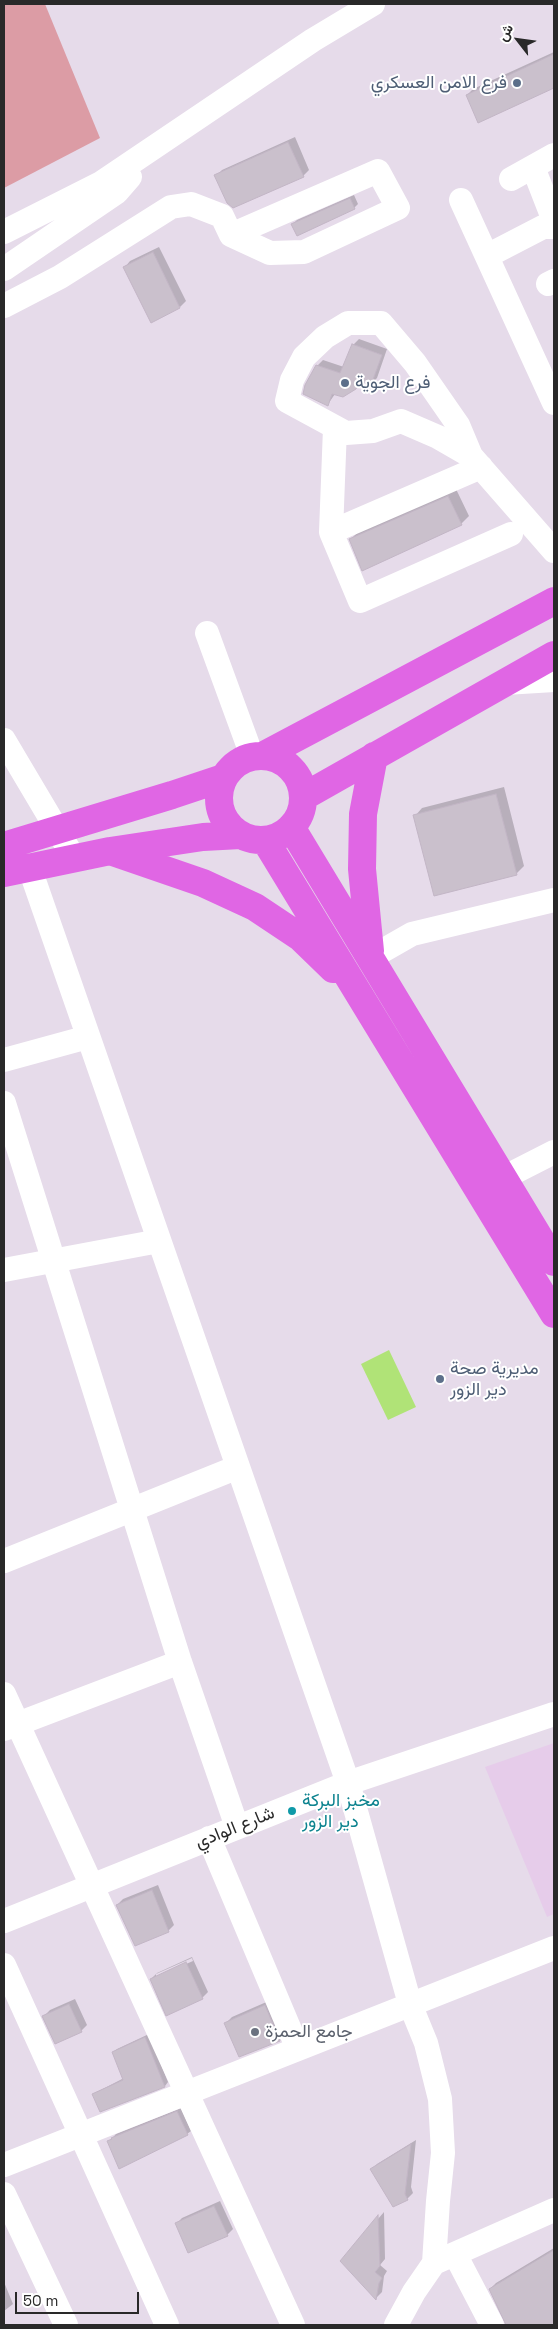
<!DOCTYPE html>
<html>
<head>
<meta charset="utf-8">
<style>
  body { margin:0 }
  #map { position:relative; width:558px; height:2329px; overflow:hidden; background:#e6dbea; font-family:"Space Grotesk",Vazirmatn,sans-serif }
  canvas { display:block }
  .frame { position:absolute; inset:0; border:5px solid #292929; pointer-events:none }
  .north { position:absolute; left:493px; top:15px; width:50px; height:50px; -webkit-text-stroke:4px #fff; paint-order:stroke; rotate:300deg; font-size:14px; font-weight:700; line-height:20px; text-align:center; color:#292929 }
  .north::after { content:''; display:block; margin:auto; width:18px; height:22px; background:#292929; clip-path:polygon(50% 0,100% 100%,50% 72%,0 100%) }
  .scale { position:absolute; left:15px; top:2292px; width:124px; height:22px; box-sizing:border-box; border:2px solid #292929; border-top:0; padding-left:6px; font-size:15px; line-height:18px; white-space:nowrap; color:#292929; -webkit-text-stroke:4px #fff; paint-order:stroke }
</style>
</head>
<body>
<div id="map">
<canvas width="558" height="2329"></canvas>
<div class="frame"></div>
<div class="north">ش</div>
<div class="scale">50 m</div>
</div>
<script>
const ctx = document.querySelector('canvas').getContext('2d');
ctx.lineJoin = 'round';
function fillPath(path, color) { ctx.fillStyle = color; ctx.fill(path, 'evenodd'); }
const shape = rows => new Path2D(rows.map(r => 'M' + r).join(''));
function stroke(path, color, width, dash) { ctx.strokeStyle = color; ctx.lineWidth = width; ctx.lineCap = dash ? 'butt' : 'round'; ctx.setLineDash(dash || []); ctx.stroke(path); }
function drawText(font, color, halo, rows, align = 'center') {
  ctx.font = font + ' "Space Grotesk",Vazirmatn,sans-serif'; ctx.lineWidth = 4; ctx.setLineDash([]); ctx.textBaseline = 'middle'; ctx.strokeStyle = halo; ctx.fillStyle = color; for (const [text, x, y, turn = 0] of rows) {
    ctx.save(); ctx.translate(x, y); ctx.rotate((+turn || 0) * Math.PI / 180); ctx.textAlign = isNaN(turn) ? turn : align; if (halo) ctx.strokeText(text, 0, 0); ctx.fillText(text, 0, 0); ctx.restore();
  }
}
fillPath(shape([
  [554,1743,554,1914,547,1917,485,1767]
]), '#e6ccea');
fillPath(shape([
  [4,4,45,4,100,138,4,188]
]), '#dc9ca5');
fillPath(shape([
  [389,1350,416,1407,388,1420,361,1364]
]), '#b0e377');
fillPath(shape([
  [554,52,554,87,479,121,467,95,473,89],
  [295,137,309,170,303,176,216,176,222,170],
  [354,195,358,204,354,208,298,235,293,224,297,220],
  [159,247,186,301,180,307,125,267,130,261],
  [359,339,387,349,377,378,371,384,362,381,355,388,335,394,328,404,317,366,323,360,344,367,353,345],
  [456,489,469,516,461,524,350,540,358,532],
  [504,787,524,866,516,874,415,816,422,808],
  [158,1885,174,1925,168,1931,117,1905,123,1899],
  [192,1957,208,1992,202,1998,151,1979,157,1973],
  [192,1958,193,1961,156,1977,156,1974],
  [75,1999,87,2025,81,2031,44,2016,50,2010],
  [271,2000,285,2034,279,2040,226,2023,232,2017],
  [149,2034,168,2082,165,2086,101,2111,93,2094,124,2078,113,2052,117,2049],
  [181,2108,191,2131,187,2134,109,2142,116,2134],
  [416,2140,411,2187,413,2193,407,2199,372,2170,377,2164],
  [220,2201,233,2229,227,2235,176,2224,182,2218],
  [384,2212,385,2259,380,2265,387,2271,384,2276,382,2292,376,2298,342,2261],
  [554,2248,554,2325,507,2325,505,2318,490,2289,496,2283],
  [4,2282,13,2304,4,2311]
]), '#0003');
const building = shape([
  [554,54,554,88,478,123,466,95,554,54],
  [288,142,304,177,233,208,227,203,214,175,288,142],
  [350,198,355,209,297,236,291,224,350,198],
  [153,252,180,308,151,323,123,267,153,252],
  [352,344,382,355,371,385,359,381,356,389,343,397,332,394,328,406,303,394,305,385,316,365,340,373,352,344],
  [448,496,462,525,362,571,349,539,448,496],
  [496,794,517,875,434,896,413,815,496,794],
  [152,1890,169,1932,135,1946,116,1905,152,1890],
  [186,1962,203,1999,166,2016,150,1979,186,1962],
  [69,2004,82,2032,55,2044,42,2016,69,2004],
  [265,2005,280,2041,239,2057,224,2023,265,2005],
  [145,2037,165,2087,100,2112,92,2094,123,2080,112,2052,145,2037],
  [177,2111,188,2135,119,2169,107,2141,112,2139,111,2138,177,2111],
  [411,2144,405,2194,408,2200,393,2207,370,2169,411,2144],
  [214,2206,228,2236,188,2253,175,2223,214,2206],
  [378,2215,380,2266,375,2272,382,2278,379,2283,376,2300,340,2261,378,2215],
  [554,2250,554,2325,506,2325,489,2289,554,2250]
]);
fillPath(building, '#cac0cc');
stroke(building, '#c2b5c5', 1);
stroke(shape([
  [533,167,554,221],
  [511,179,554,155],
  [461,200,554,403],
  [4,232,101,183,313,40,373,4],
  [487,256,543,227,554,227],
  [4,269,117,192,130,177],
  [548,284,554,281],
  [4,306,60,277,171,207,191,204,222,216,231,235,270,253,304,252,398,208,378,171,231,235],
  [335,428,331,532,481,467],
  [471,456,458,425,415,363,381,323,348,323,325,337,304,357,292,380,287,401,346,433,373,431,401,421,438,437,471,456,554,551],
  [331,532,360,601,511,534],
  [207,633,252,756],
  [505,683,554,680],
  [4,740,74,858],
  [29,866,348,1783,410,2004,426,2043,440,2099,443,2153,438,2201,434,2263,414,2292,396,2325],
  [370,958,412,934,554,900],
  [4,1060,88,1037],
  [4,1103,180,1662,237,1827],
  [503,1178,554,1152],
  [4,1270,159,1241],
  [4,1561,238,1467],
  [4,1694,293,2325],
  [4,1729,180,1662],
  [209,1838,298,2049],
  [4,1921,348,1783,554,1714],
  [4,1965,167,2325],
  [4,2165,554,1948],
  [4,2194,66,2325],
  [455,2254,492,2325],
  [434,2263,554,2210]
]), '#fff', 24);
stroke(shape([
  [264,755,554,601],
  '219 798a42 42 0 1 1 84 0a42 42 0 1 1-84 0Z',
  [303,797,554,655],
  [291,827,554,1262],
  [265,840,554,1314],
  [4,846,172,795,223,778],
  [110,851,203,883,255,907,300,937,333,969],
  [4,873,110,851,203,837,241,835],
  [370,951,362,869,363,814,374,756]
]), '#e066e4', 28);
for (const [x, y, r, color] of [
  [517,83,5,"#5c6f8a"],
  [345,383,5,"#5c6f8a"],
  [440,1379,5,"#5c6f8a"],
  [292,1811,5,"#0f9aa8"],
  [255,2032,5,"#6b7280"]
]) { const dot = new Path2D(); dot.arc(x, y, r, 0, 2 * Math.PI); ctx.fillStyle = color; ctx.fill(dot); stroke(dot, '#fff', 2); }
drawText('18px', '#4e5e75', '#fff', [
  ["فرع الامن العسكري",507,83,"right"],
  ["فرع الجوية",355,383],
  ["مديرية صحة",450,1369],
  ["دير الزور",450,1390]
], 'left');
drawText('18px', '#0d838f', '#fff', [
  ["مخبز البركة",302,1801],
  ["دير الزور",302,1822]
], 'left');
drawText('18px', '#292929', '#fff', [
  ["شارع الوادي",235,1828,-22]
]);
drawText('18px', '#5b616d', '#fff', [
  ["جامع الحمزة",265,2032]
], 'left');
</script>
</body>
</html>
